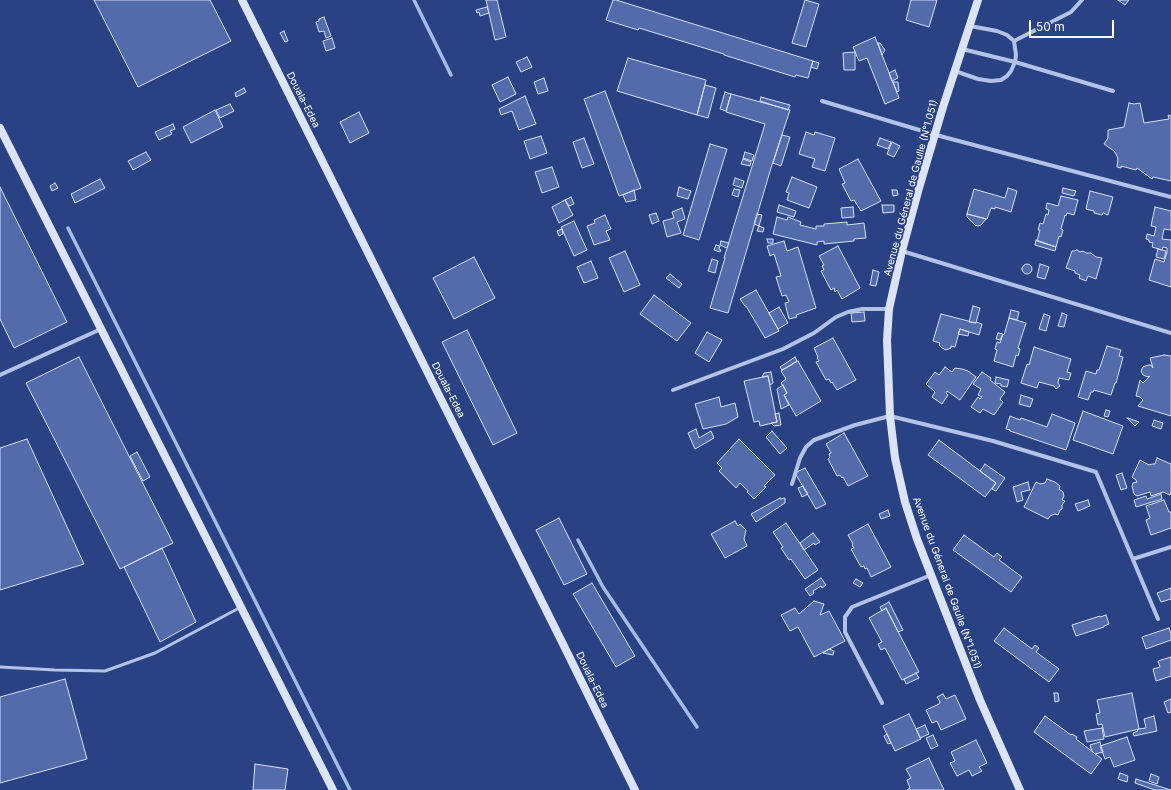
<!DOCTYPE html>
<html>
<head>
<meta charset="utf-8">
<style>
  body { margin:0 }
  #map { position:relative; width:1171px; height:790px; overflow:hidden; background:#294284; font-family:Inter,sans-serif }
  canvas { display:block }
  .scale { position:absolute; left:1029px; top:20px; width:85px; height:18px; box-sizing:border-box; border:2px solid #fff; border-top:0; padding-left:5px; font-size:12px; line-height:14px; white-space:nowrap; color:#fff; -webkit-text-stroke:3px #294284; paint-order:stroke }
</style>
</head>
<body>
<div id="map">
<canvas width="1171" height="790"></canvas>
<div class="scale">50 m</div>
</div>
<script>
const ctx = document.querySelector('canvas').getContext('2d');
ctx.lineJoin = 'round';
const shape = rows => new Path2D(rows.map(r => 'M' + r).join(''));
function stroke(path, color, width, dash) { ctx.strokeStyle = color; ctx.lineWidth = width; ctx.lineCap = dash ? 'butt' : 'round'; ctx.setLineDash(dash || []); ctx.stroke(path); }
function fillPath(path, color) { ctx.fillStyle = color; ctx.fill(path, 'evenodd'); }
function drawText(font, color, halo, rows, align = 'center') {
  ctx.font = font + ' Inter,sans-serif'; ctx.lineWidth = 3.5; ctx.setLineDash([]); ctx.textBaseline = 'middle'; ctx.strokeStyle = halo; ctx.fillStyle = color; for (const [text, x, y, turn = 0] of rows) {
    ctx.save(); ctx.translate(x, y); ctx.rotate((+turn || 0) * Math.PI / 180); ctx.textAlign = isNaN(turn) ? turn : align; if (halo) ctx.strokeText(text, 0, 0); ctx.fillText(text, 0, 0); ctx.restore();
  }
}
stroke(shape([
  [414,0,451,75],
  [68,228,350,790],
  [578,540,603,587,697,727]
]), '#a7bbe7', 3.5);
const building = shape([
  [94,0,210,0,231,41,138,87,94,0],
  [486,0,497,0,506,37,495,40,486,0],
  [613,0,616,0,813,61,808,78,796,75,795,77,724,55,724,54,639,28,638,30,606,20,613,0],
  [805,0,819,4,806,47,792,43,805,0],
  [911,0,937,0,929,27,906,20,911,0],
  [1118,0,1129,0,1125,5,1118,0],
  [487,7,489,13,480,16,479,12,477,13,476,10,487,7],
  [324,17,331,36,326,38,324,31,319,32,316,22,319,21,319,19,324,17],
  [284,31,288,41,285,42,280,33,284,31],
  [875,37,899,98,885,104,867,58,859,61,853,47,875,37],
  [332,38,335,48,326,51,323,41,332,38],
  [878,43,880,43,885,50,882,55,878,43],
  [855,52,855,70,844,70,843,53,855,52],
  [527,57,532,67,521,72,516,62,527,57],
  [628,58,706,80,697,115,617,91,628,58],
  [813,61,819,63,817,69,811,67,813,61],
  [895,70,898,78,892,81,889,73,895,70],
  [508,77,516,94,500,102,492,85,508,77],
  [544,78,548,91,538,94,534,82,544,78],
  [893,82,898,82,899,91,897,92,893,82],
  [705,85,716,88,708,118,697,115,705,85],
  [244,88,246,92,236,97,235,93,244,88],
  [605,91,641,188,619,196,584,99,605,91],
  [725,92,731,94,726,111,720,109,725,92],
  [731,94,790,110,771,168,728,313,710,308,725,258,724,258,765,124,726,112,731,94],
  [525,96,536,124,519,130,512,111,501,115,499,109,525,96],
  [761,97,790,105,788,110,760,101,761,97],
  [1129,103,1134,104,1140,103,1144,123,1169,119,1168,115,1171,116,1171,181,1153,177,1152,179,1137,168,1136,170,1121,166,1121,168,1117,167,1118,159,1116,154,1114,151,1104,144,1108,138,1108,130,1124,127,1129,103],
  [230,104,234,111,220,118,216,110,230,104],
  [215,110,223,127,191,143,183,127,215,110],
  [359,112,369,133,350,143,340,122,359,112],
  [173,124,175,129,170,131,172,134,159,140,155,132,173,124],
  [806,132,814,135,815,132,835,138,825,171,812,167,815,159,799,154,806,132],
  [782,135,790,137,781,166,773,163,782,135],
  [541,136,547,153,530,159,524,141,541,136],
  [584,138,594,164,582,168,573,142,584,138],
  [880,138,891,142,888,149,877,145,880,138],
  [892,142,900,146,894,157,887,154,892,142],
  [710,144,727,149,699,240,683,235,710,144],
  [146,152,151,160,133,170,128,161,146,152],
  [745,152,754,155,752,161,743,158,745,152],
  [743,159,751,162,750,166,741,164,743,159],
  [858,159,881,201,861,211,854,200,851,201,842,184,845,183,839,169,858,159],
  [552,167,559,187,542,193,535,172,552,167],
  [792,177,817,187,809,208,787,200,789,193,786,192,792,177],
  [735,178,744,181,742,188,733,185,735,178],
  [100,179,105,188,75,203,71,194,100,179],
  [55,183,58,188,52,191,50,186,55,183],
  [0,187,67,322,14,348,0,319,0,187],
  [679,187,691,191,688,199,677,196,679,187],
  [1008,188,1017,191,1011,212,995,207,995,209,991,208,987,219,967,214,974,189,1005,198,1008,188],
  [1063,188,1076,191,1074,196,1062,193,1063,188],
  [734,189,740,190,738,197,732,195,734,189],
  [634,190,636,200,626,202,623,195,634,190],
  [892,190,897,190,898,195,893,196,892,190],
  [1090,191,1113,197,1108,215,1103,213,1102,215,1094,213,1094,211,1086,209,1090,191],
  [1061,196,1078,200,1074,215,1067,213,1066,216,1065,215,1061,229,1063,230,1061,237,1059,236,1056,247,1037,241,1040,230,1038,230,1040,223,1043,224,1046,214,1048,215,1049,210,1046,209,1047,203,1058,206,1061,196],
  [571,197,574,204,569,206,565,200,571,197],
  [565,200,573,215,559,223,552,207,565,200],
  [779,205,796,211,794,217,777,212,779,205],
  [882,205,894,205,894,212,883,213,882,205],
  [853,207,854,217,842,218,841,208,853,207],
  [1155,207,1171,211,1171,230,1164,229,1162,239,1171,240,1171,287,1149,280,1155,259,1164,262,1167,252,1167,248,1163,247,1162,250,1152,247,1153,243,1149,242,1149,240,1146,239,1147,234,1154,236,1156,227,1151,226,1155,207],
  [682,208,685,219,677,222,681,233,667,237,663,221,674,218,672,212,682,208],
  [656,213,659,221,652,224,649,215,656,213],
  [757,214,762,215,759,226,754,224,757,214],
  [967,214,986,219,981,225,978,226,975,225,967,217,967,214],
  [605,215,611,229,606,231,610,240,594,245,587,226,595,223,594,220,605,215],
  [777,217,787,220,788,217,801,222,800,225,816,229,816,226,824,226,824,224,847,222,847,225,864,223,866,238,854,239,854,241,824,244,824,241,817,242,817,245,773,234,777,217],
  [574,221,587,250,574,256,561,227,574,221],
  [759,226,764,228,763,232,757,231,759,226],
  [562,229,563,234,559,236,557,231,562,229],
  [767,239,773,239,773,243,768,243,767,239],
  [1036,240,1056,247,1055,251,1035,245,1036,240],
  [721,241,729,243,727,248,720,245,721,241],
  [784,241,787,251,798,247,816,308,796,315,797,317,789,319,785,303,789,302,786,295,782,296,776,277,781,276,774,254,770,256,767,246,784,241],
  [716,245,720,246,719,249,721,250,720,252,714,250,716,245],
  [838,246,860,288,842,299,837,290,835,292,834,288,831,290,821,271,824,270,822,266,824,265,819,256,838,246],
  [1158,249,1166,251,1164,259,1156,257,1158,249],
  [1077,250,1080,252,1083,251,1086,253,1091,253,1096,257,1102,258,1096,279,1088,276,1086,281,1079,278,1080,275,1075,273,1075,271,1066,268,1072,251,1074,251,1077,250],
  [625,251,640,285,624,292,609,258,625,251],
  [474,257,495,298,454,319,433,278,474,257],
  [712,259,718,261,715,273,708,271,712,259],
  [591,261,598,278,584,283,577,267,591,261],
  [1040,264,1049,267,1045,279,1037,277,1040,264],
  '1022 269a5 5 0 1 1 10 0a5 5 0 1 1-10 0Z',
  [873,270,879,272,876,286,870,285,873,270],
  [670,274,682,284,679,288,666,278,670,274],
  [756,290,779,331,765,338,746,306,745,306,740,299,756,290],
  [654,295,691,323,677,341,640,314,654,295],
  [973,306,980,308,976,323,969,322,973,306],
  [779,307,788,323,778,329,769,313,779,307],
  [1011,310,1019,312,1017,320,1009,318,1011,310],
  [864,312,865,321,852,322,851,313,864,312],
  [1062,313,1067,315,1064,327,1058,326,1062,313],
  [941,314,976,323,976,322,982,324,979,335,960,329,955,347,951,346,951,348,946,350,942,348,939,345,940,343,933,341,941,314],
  [1044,314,1050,316,1046,331,1039,329,1044,314],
  [1009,318,1026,323,1018,348,1020,349,1018,356,1016,355,1013,367,994,361,997,350,995,349,997,342,1000,343,1003,334,1004,335,1009,318],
  [960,329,969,332,968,336,958,334,960,329],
  [467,330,517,433,493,445,442,342,467,330],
  [707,332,722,340,709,362,695,353,707,332],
  [998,333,1003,334,1000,340,996,339,998,333],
  [833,338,856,380,837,390,832,382,831,383,829,379,826,380,816,362,819,361,817,358,818,357,814,348,833,338],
  [1107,346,1121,350,1119,356,1123,357,1116,383,1115,383,1111,395,1094,390,1093,392,1091,392,1088,400,1078,397,1086,371,1096,374,1097,370,1099,370,1107,346],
  [1034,347,1071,359,1067,372,1071,373,1069,380,1059,378,1058,383,1060,386,1056,389,1054,386,1039,382,1037,388,1021,383,1027,364,1029,365,1034,347],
  [1164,355,1171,356,1171,416,1138,406,1143,400,1140,397,1136,396,1140,380,1143,383,1150,376,1148,377,1143,375,1141,371,1143,367,1148,365,1151,365,1153,368,1150,358,1164,355],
  [79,357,173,543,120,569,26,383,79,357],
  [795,357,797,361,782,370,780,367,795,357],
  [798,361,821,401,796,416,784,395,787,393,781,383,786,379,781,371,798,361],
  [945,367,952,372,955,368,962,369,968,371,976,377,960,400,947,391,946,393,948,395,942,404,932,397,935,392,926,384,935,372,939,375,945,367],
  [771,372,773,383,770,385,768,376,762,377,764,373,771,372],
  [982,372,991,378,990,380,1005,392,1000,399,1003,402,994,415,983,409,980,413,971,407,978,397,980,399,982,397,978,395,981,389,973,384,982,372],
  [768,376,777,422,760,426,759,421,754,422,744,381,768,376],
  [996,377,1009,380,1007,387,1001,386,1001,384,995,383,996,377],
  [783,385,787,393,784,395,789,405,781,409,777,389,783,385],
  [1021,395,1033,399,1030,407,1019,404,1021,395],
  [719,397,721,407,735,403,738,417,726,424,703,429,695,404,719,397],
  [1106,410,1110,411,1108,417,1104,416,1106,410],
  [1083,411,1123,426,1113,454,1073,440,1083,411],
  [779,413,781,425,774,426,771,423,777,422,775,414,779,413],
  [1052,414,1075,423,1066,450,1010,431,1010,430,1006,429,1010,416,1020,420,1021,418,1047,427,1052,414],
  [1127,418,1128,418,1139,422,1135,426,1127,418],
  [1154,420,1163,423,1161,429,1152,426,1154,420],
  [696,429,699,438,711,431,714,438,695,449,688,433,696,429],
  [772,431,787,448,780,454,766,437,772,431],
  [844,433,868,476,848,486,843,477,842,478,840,475,837,476,828,459,830,457,829,454,831,453,826,444,844,433],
  [27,439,84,564,0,590,0,448,27,439],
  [739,439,775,475,764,486,766,487,754,499,747,492,748,491,740,483,736,488,719,471,722,468,717,463,739,439],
  [939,440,996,483,985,497,928,455,939,440],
  [137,452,150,477,143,481,130,456,137,452],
  [1157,458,1171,464,1171,492,1170,495,1163,492,1151,496,1150,492,1137,496,1134,494,1132,486,1133,483,1137,482,1136,480,1132,477,1140,460,1149,465,1152,464,1155,464,1157,458],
  [985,464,1005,478,996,491,992,489,996,483,980,471,985,464],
  [805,468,826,504,816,509,795,473,805,468],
  [1122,473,1127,488,1121,490,1116,475,1122,473],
  [1047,479,1055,482,1060,486,1059,489,1063,492,1064,496,1062,500,1065,501,1062,505,1062,509,1060,510,1058,515,1055,514,1050,516,1048,519,1024,507,1036,482,1040,484,1045,483,1047,479],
  [1028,482,1030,490,1021,492,1023,500,1017,502,1013,487,1028,482],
  [803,486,808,494,802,497,798,488,803,486],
  [1161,494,1162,499,1136,507,1134,500,1146,496,1147,499,1161,494],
  [780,498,780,499,785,498,785,503,756,522,751,514,780,498],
  [1088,500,1090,506,1078,511,1075,504,1088,500],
  [1164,500,1169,512,1171,512,1171,528,1151,535,1146,520,1150,518,1146,506,1164,500],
  [888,510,890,516,881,519,879,514,888,510],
  [559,518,587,574,564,585,536,530,559,518],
  [735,521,738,526,740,524,746,530,744,539,747,546,725,558,711,534,735,521],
  [786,523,818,570,805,579,791,559,789,560,781,548,783,547,773,532,786,523],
  [868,524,891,567,871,577,867,568,865,569,864,566,861,567,851,549,854,548,852,545,853,544,848,535,868,524],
  [813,533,820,542,815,545,814,543,804,550,800,543,813,533],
  [964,535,994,557,997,553,1002,557,999,560,1022,577,1011,592,953,550,964,535],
  [162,548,196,622,160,642,124,567,162,548],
  [821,578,826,585,822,588,821,586,813,591,814,593,810,596,805,589,821,578],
  [856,579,863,583,860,587,853,583,856,579],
  [592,583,635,656,616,667,573,594,592,583],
  [1171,588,1171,599,1161,602,1157,593,1171,588],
  [814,601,824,604,820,615,829,611,845,641,814,657,798,627,790,631,781,615,795,608,799,614,814,601],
  [889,602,903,630,898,632,886,608,882,611,880,607,889,602],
  [886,608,919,672,902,680,885,648,881,650,878,644,882,642,869,618,886,608],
  [1106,615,1109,624,1104,626,1104,627,1076,636,1072,625,1100,616,1100,617,1106,615],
  [1004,628,1032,649,1035,645,1039,648,1036,652,1059,669,1049,682,994,641,1004,628],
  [1169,628,1171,634,1171,640,1146,649,1142,637,1169,628],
  [829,649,834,651,833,655,823,653,829,649],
  [1171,657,1171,676,1156,681,1153,669,1160,667,1158,661,1171,657],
  [916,673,919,678,906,684,904,679,916,673],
  [65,679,87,759,0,783,0,697,65,679],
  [1054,693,1058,693,1059,701,1055,702,1054,693],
  [1132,693,1139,729,1105,737,1102,724,1098,725,1096,714,1100,713,1097,700,1132,693],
  [943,694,946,699,955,695,966,719,941,730,937,721,932,723,926,710,939,704,940,702,937,697,943,694],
  [1171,699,1171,712,1168,713,1164,702,1171,699],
  [909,714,921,739,895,751,883,726,909,714],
  [1045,716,1071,735,1072,734,1077,737,1076,739,1102,759,1091,774,1034,732,1045,716],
  [1154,716,1157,731,1134,736,1133,733,1138,731,1137,730,1139,729,1146,728,1144,719,1154,716],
  [925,725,929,734,920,738,916,729,925,725],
  [1102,728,1104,739,1087,742,1084,731,1102,728],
  [887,734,891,743,888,744,884,736,887,734],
  [933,735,938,746,931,749,926,738,933,735],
  [1127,737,1135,760,1114,767,1110,757,1105,759,1100,746,1127,737],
  [976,740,987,763,979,767,982,771,972,776,969,770,957,776,950,763,955,761,951,752,976,740],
  [1100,742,1103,752,1095,754,1092,751,1090,745,1100,742],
  [929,758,944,790,907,790,910,788,907,780,911,778,906,769,929,758],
  [255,764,288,769,285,790,253,790,255,764],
  [1120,773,1128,776,1127,782,1118,779,1120,773],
  [1151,774,1159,777,1157,784,1149,781,1151,774],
  [1136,779,1171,790,1155,790,1135,783,1136,779]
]);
fillPath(building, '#516bab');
stroke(building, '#d6dff6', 1);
stroke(shape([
  [0,667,55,670,105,671,155,653,241,607]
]), '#b3c2e7', 3);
stroke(shape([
  [1014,41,1071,12,1082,0],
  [962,49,1015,62,1113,91],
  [955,71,978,79,991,81,1001,80,1007,76,1011,71,1015,62,1016,55,1014,41,1007,35,997,31,970,26],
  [822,101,936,135,1171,197],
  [902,251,1171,333],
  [0,375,101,329],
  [673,390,783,349,814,333,836,317,848,312,862,309,889,309],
  [792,484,800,458,806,447,814,440,855,425,890,416,993,441,1096,472,1158,619],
  [1133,559,1171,547],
  [882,703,845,632,845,617,852,607,931,575]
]), '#b3c2e7', 4);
stroke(shape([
  [242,0,563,644,635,790],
  [978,0,943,107,919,188,902,251,889,309,887,340,890,416,895,458,905,502,917,539,980,700,1020,790],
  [0,128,333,790]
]), '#dce3f6', 8);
drawText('10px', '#fff', '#294284', [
  ["Douala-Edea",303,100,63],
  ["Avenue du Géneral de Gaulle (N°1.051)",911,188,-75],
  ["Douala-Edea",448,390,63],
  ["Avenue du Géneral de Gaulle (N°1.051)",947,583,70],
  ["Douala-Edea",592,680,64]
]);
</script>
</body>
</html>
